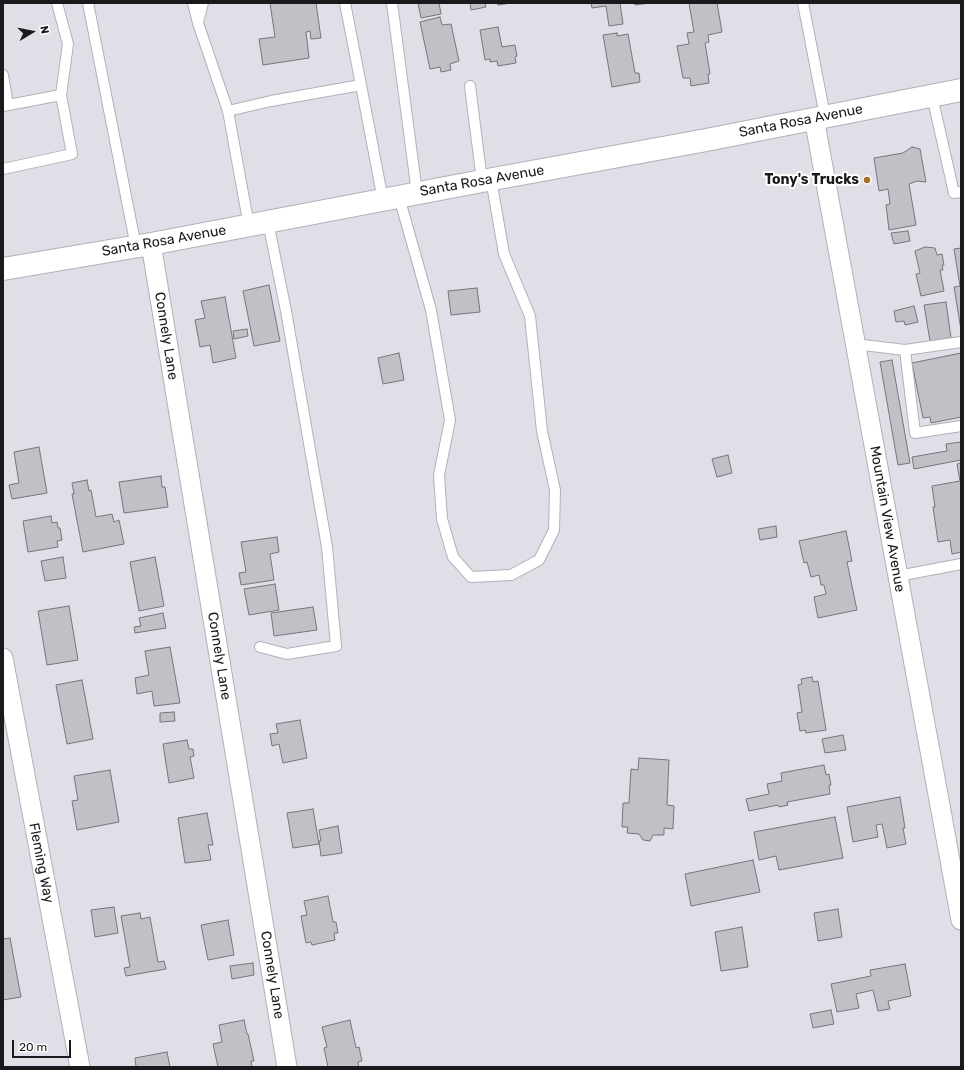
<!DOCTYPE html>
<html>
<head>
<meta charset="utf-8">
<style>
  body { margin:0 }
  #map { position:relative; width:964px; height:1070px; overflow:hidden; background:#dfdfe7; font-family:Rubik,sans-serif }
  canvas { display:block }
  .frame { position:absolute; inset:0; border:4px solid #1a1a1d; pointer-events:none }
  .north { position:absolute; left:12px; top:12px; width:40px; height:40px; -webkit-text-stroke:3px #fff; paint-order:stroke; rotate:80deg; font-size:11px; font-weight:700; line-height:16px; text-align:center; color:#1a1a1d }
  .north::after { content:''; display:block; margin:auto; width:14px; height:18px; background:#1a1a1d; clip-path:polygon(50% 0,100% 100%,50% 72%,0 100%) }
  .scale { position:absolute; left:12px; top:1040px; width:59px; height:18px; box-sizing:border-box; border:2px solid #1a1a1d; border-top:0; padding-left:5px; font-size:12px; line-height:14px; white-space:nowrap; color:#1a1a1d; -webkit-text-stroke:3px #fff; paint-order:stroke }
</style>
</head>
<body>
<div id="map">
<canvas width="964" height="1070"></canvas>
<div class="frame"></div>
<div class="north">N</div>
<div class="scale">20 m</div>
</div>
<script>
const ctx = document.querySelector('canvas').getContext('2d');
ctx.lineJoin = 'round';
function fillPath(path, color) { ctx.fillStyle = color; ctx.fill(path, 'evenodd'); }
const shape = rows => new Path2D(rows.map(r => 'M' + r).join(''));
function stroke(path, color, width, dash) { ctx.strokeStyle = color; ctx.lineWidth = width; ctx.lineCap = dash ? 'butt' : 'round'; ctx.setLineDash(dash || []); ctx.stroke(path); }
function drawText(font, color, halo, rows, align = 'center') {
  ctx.font = font + ' Rubik,sans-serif'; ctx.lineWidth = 4; ctx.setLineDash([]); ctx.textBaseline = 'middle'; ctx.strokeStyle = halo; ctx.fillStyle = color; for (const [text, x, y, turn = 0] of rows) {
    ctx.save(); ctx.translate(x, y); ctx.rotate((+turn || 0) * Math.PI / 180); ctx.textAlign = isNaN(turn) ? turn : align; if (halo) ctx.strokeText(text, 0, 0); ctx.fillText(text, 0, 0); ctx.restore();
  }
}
const building = shape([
  [270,3,316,3,321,38,311,39,310,31,306,32,309,58,263,65,259,39,275,37,270,3],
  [418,3,439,3,441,14,421,18,418,3],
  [470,3,485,3,486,7,471,10,470,3],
  [497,3,511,3,498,5,497,3],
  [591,3,620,3,623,24,609,26,606,6,592,8,591,3],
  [635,3,650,3,635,5,635,3],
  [689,3,717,3,722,32,708,35,709,42,705,43,710,74,708,74,709,83,691,86,690,78,683,78,677,46,689,44,687,33,694,32,689,3],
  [440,17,442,25,451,24,459,61,450,64,451,70,441,72,440,67,430,69,420,22,440,17],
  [498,27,502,47,515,45,517,56,515,57,516,63,498,66,497,61,490,62,490,59,485,60,480,30,498,27],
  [617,33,617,36,628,34,635,73,639,73,640,82,612,87,603,35,617,33],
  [912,147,920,149,926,182,917,181,909,184,916,225,889,230,886,205,890,204,888,189,879,191,874,158,903,153,912,147],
  [908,231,910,241,894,244,891,233,908,231],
  [925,247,935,248,937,255,942,254,944,265,942,265,943,270,940,270,944,291,921,296,916,274,920,273,915,251,925,247],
  [961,248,961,330,954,287,960,286,954,249,961,248],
  [269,285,280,341,254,346,243,291,269,285],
  [477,288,480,312,451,315,448,291,477,288],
  [225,297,236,358,213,363,210,345,200,347,195,320,205,318,201,301,225,297],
  [946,302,951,338,930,341,924,305,946,302],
  [914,306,918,322,905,325,904,321,896,322,894,311,914,306],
  [247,329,248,336,234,339,233,331,247,329],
  [399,353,404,380,383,384,378,358,399,353],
  [961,353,961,417,931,423,930,417,923,418,912,363,961,353],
  [892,360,910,463,898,465,880,362,892,360],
  [961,442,961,460,914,469,912,457,947,451,946,444,961,442],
  [39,447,47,493,12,499,9,485,19,483,14,452,39,447],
  [728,455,732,473,717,477,712,459,728,455],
  [961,463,961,552,952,554,950,540,938,542,933,507,935,507,932,486,960,481,957,464,961,463],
  [161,476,162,487,165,487,168,507,124,513,119,482,161,476],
  [87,480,89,491,91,490,96,517,112,514,114,522,119,520,124,544,83,552,72,494,74,494,72,483,87,480],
  [51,516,52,523,57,522,58,528,60,528,62,540,57,541,58,547,28,552,23,521,51,516],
  [776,526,777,537,760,540,758,529,776,526],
  [846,531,852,561,847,562,857,610,818,618,814,597,826,594,824,585,821,585,819,575,811,577,807,562,804,563,799,541,846,531],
  [277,537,279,552,270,554,274,580,241,585,239,573,246,572,241,542,277,537],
  [63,557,66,578,45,581,41,561,63,557],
  [155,557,164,606,139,611,130,562,155,557],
  [275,584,279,610,249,615,244,589,275,584],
  [69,606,78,660,47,665,38,611,69,606],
  [313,607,317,630,274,636,271,613,313,607],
  [163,613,166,628,135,633,134,627,141,626,139,618,163,613],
  [170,647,180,703,154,706,152,691,137,694,135,678,149,675,145,651,170,647],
  [812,677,813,682,818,681,826,730,806,733,805,730,800,731,797,713,802,712,798,685,802,684,801,679,812,677],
  [82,680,93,739,67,744,56,685,82,680],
  [174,712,175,721,160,722,160,713,174,712],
  [300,720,307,758,283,763,279,744,272,746,270,734,278,733,276,724,300,720],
  [843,735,846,750,825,753,822,739,843,735],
  [187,740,189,749,193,749,194,756,190,757,194,778,169,783,163,744,187,740],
  [639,758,669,760,667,805,674,806,673,829,664,828,664,835,653,835,650,841,643,840,639,834,627,833,628,827,622,827,623,803,629,803,631,769,638,770,639,758],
  [824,765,826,775,829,774,831,785,829,785,830,794,787,802,788,805,779,807,778,805,749,811,746,799,769,794,767,784,782,781,781,773,824,765],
  [110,770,119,822,77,830,72,801,78,800,74,776,110,770],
  [900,797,905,828,903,828,906,844,887,848,882,824,876,825,878,837,853,842,847,807,900,797],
  [313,809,319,844,293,848,287,813,313,809],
  [207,813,213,845,208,845,211,860,185,863,178,818,207,813],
  [835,817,843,858,779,870,776,856,759,860,754,832,835,817],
  [338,826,342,853,321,856,319,841,321,841,319,830,338,826],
  [753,860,760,892,691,906,685,874,753,860],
  [328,896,333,922,336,922,338,933,334,933,335,940,312,945,311,942,306,943,301,916,307,915,304,901,328,896],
  [114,907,118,933,95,937,91,910,114,907],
  [838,909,842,937,818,941,814,913,838,909],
  [140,913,141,919,150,917,158,962,164,961,166,969,126,976,124,968,130,967,121,916,140,913],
  [228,920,234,955,208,960,201,925,228,920],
  [742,927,748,967,721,971,715,932,742,927],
  [10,938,21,997,3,1000,3,939,10,938],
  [253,963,254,975,232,979,230,966,253,963],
  [905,964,911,996,888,1001,890,1009,878,1011,873,990,856,994,859,1008,837,1012,831,984,871,976,870,970,905,964],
  [831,1010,834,1024,813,1028,810,1014,831,1010],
  [244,1020,247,1034,248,1034,254,1061,251,1061,252,1067,218,1067,213,1044,222,1042,219,1025,244,1020],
  [350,1020,356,1048,359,1047,362,1061,358,1062,359,1067,328,1067,324,1048,327,1047,322,1027,350,1020],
  [167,1052,170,1067,136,1067,135,1058,167,1052]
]);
fillPath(building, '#c0c0c7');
stroke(building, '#75757c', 1);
const service = shape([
  [57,3,68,44,61,95],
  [88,3,136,247],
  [193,3,198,23,228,111,249,226],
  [345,3,361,85],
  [392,3,417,193],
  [803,3,825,116],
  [198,22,203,3],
  [3,75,8,105],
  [470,86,482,181],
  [932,96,954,193,961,192],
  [3,106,61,95,72,154,3,169],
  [228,111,271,101,361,85,383,200],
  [399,197,431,310,450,420,439,475,442,519,453,557,471,577,511,575,539,560,554,530,555,490,542,431,530,316,504,254,491,179],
  [855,344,905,350,961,342],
  [905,350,915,433,961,426],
  [898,576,961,564],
  [260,647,287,654,336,646,327,547,286,311,268,222]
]);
const minor = shape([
  [814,118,961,920],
  [151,244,287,1067],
  [3,658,80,1067]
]);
const secondary = shape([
  [3,269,151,244,482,181,701,141,961,90]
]);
stroke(service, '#b2b1b9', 12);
stroke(minor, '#b2b1b9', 21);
stroke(secondary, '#b2b1b9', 24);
stroke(service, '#fff', 10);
stroke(minor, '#fff', 19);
stroke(secondary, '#fff', 22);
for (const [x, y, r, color] of [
  [867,180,4,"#a6702b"]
]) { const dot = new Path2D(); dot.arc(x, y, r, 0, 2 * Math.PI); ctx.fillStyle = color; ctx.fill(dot); stroke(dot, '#fff', 1.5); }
drawText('14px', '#1a1a1d', '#fff', [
  ["Santa Rosa Avenue",801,121,-11],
  ["Santa Rosa Avenue",482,181,-10],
  ["Santa Rosa Avenue",164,241,-10],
  ["Connely Lane",166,336,81],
  ["Mountain View Avenue",887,519,80],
  ["Connely Lane",219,656,81],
  ["Fleming Way",41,863,79],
  ["Connely Lane",272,975,81]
]);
drawText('bold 14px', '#1a1a1d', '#fff', [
  ["Tony's Trucks",859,180]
], 'right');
</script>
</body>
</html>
